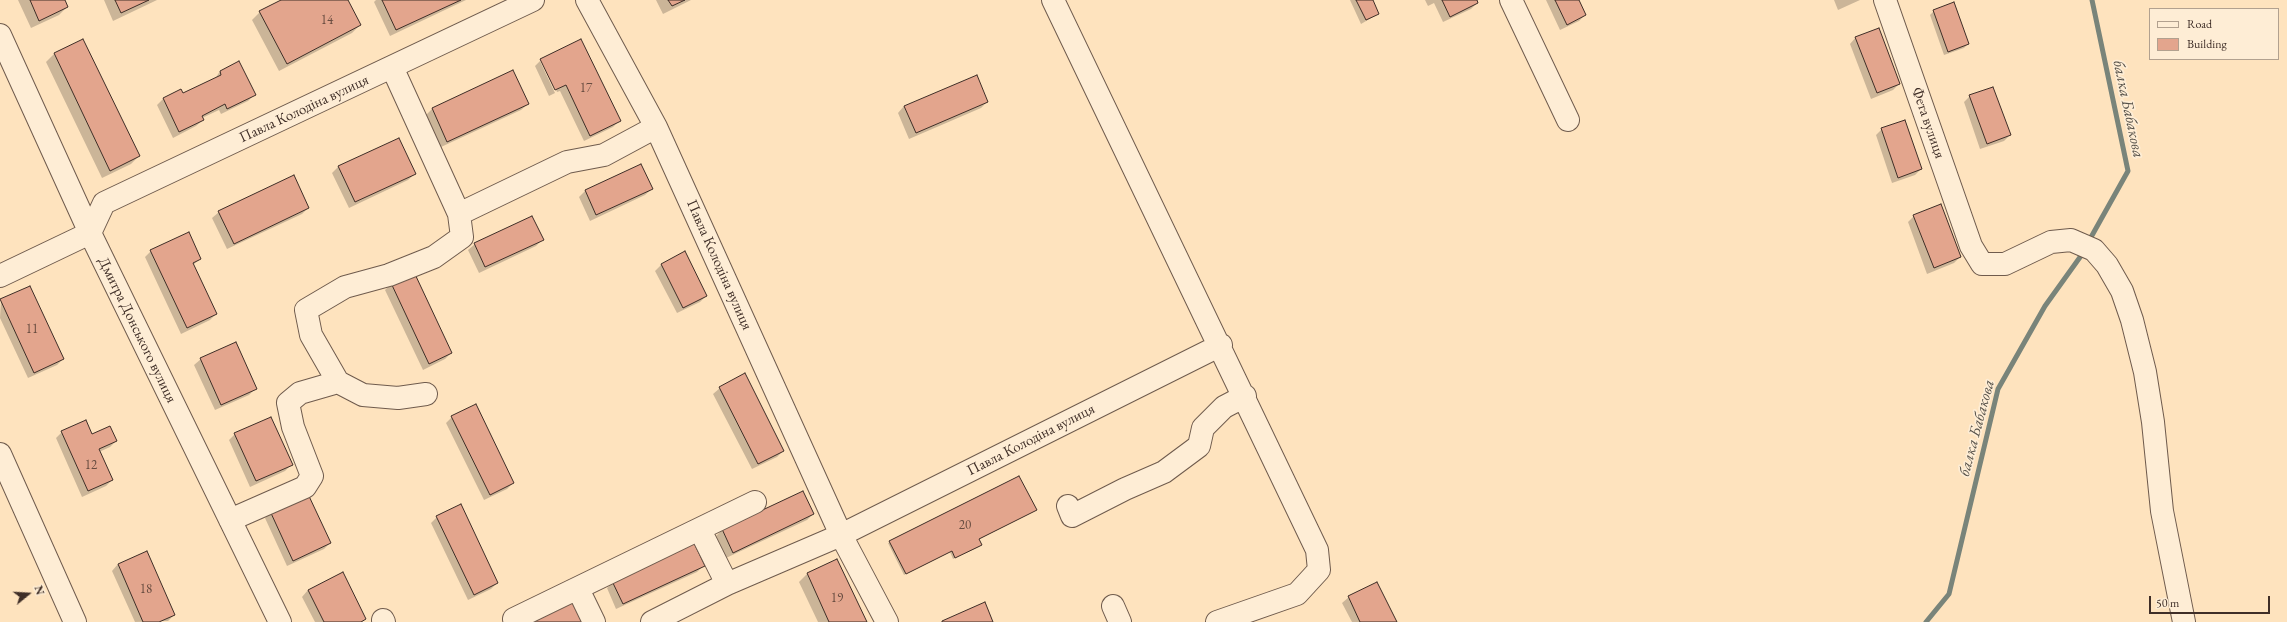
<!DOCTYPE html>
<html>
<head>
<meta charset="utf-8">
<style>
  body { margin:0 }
  #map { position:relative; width:2287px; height:622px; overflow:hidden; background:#fee3be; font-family:"EB Garamond",serif }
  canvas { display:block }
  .legend { position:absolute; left:2149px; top:8px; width:130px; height:52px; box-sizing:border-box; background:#feedd5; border:1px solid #b2a18f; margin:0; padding:5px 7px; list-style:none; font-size:12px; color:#3f2e27 }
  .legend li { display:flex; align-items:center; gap:8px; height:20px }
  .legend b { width:20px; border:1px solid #b2a18f }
  .north { position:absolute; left:8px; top:574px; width:40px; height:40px; -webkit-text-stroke:3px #feedd5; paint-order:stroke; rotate:72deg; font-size:11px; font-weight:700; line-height:16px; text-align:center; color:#3f2e27 }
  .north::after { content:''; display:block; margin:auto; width:14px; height:18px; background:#3f2e27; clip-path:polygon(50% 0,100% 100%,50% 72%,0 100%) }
  .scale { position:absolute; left:2149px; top:596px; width:121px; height:18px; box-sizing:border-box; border:2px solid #3f2e27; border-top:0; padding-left:5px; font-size:12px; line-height:14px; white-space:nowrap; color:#3f2e27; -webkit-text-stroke:3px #feedd5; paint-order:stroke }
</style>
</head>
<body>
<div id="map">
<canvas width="2287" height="622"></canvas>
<ul class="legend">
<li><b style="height:5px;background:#feedd5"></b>Road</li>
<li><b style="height:11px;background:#e3a58d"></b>Building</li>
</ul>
<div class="north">N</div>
<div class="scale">50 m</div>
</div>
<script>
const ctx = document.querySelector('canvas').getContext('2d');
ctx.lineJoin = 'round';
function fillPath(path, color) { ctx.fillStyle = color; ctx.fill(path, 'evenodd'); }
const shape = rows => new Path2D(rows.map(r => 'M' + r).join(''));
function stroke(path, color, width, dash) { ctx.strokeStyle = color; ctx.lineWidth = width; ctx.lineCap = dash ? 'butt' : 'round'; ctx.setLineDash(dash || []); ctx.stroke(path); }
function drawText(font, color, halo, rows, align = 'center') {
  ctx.font = font + ' "EB Garamond",serif'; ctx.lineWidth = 3.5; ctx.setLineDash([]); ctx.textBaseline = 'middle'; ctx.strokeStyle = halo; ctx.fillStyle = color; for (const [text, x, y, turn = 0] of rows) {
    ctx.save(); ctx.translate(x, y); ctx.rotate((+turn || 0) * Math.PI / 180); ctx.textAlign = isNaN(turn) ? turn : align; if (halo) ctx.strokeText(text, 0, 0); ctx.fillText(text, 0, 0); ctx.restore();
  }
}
fillPath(shape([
  [18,0,64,0,67,7,59,15,31,28],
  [104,0,157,0,113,21],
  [283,0,347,0,360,25,352,33,279,71,252,20,260,12],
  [376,0,466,0,390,36,374,2],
  [656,0,691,0,663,14],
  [1350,0,1372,0,1378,14,1361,24],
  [1425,0,1476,0,1477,3,1471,9,1443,22,1434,3,1428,6],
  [1546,0,1578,0,1585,15,1579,21,1560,30],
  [1834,0,1860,0,1838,10],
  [1934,11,1968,44,1964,48,1944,55,1930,15],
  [1856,37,1899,84,1893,90,1871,99,1850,44],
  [83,40,139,156,131,164,102,178,46,62,54,54],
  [580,41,619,121,613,127,584,141,560,91,557,92,542,61,540,61,555,93,549,96,535,66,541,60],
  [220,71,254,95,248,101,221,114,219,110,202,118,203,120,196,126,173,138,157,105,163,99,181,90,183,94,215,79],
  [1970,96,2010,135,2004,141,1980,149,1964,102],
  [987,102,981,108,909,139,898,113,904,106],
  [528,104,521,110,441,147,426,115,432,109],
  [1882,129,1921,169,1915,175,1892,183,1876,135],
  [641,165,652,189,645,195,590,221,579,197,585,191],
  [338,167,415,174,408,180,349,208,332,173],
  [308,208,302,214,227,249,212,218,219,212],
  [1914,216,1960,257,1954,263,1927,274,1908,222],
  [542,240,536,246,479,273,468,250,475,244],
  [151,251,200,259,193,265,216,314,210,320,181,334,145,257],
  [684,253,706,296,700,302,677,313,655,271,661,265],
  [414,274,451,353,445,359,423,370,385,290,391,284],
  [1,300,63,359,57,365,28,378,0,318],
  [235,344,256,388,249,395,215,410,194,365,201,359],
  [720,388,783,451,777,457,752,469,713,394],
  [452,417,513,483,507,489,484,500,446,423],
  [62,432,92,435,116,441,110,447,99,452,112,480,106,486,82,497,56,438],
  [235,434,291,465,285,471,250,487,229,440],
  [1035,510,978,540,981,545,979,547,953,559,950,552,904,575,888,543],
  [271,512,330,543,324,549,287,566,265,518],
  [813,514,807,520,726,558,716,536,722,530],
  [437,517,497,583,491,589,468,600,431,523],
  [837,560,866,622,818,622,799,582,807,574],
  [118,564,174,615,168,621,135,622,112,571],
  [703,566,697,572,616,609,607,588,613,582],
  [342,573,365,619,362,622,315,622,302,597,308,590],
  [1349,597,1395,622,1352,622,1342,603]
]), '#0003');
stroke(shape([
  [2090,239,2128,171,2092,0],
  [1926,622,1949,594,1998,389,2045,306,2083,253]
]), '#79847a', 5);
const building = shape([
  [30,0,65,0,68,7,39,21,30,0],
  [115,0,149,0,121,13,115,0],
  [281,0,348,0,361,25,287,64,259,11,281,0],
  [382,0,461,0,396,30,382,0],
  [668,0,685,0,672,6,668,0],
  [1356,0,1373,0,1379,14,1366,20,1356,0],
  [1442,0,1477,0,1478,3,1450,17,1442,0],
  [1555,0,1579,0,1586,15,1567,25,1555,0],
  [1954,2,1969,44,1948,52,1933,10,1954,2],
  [1879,28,1900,84,1877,93,1855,37,1879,28],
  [83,39,140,156,110,171,54,53,83,39],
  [581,39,621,121,590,136,566,85,555,90,540,59,581,39],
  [239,61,256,95,227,109,225,104,202,116,204,120,179,132,163,98,181,89,183,93,221,75,220,71,239,61],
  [513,70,529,104,447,142,432,108,513,70],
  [977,75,988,102,916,133,904,106,977,75],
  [1993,87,2011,135,1987,144,1969,95,1993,87],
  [1905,120,1922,169,1898,178,1881,128,1905,120],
  [399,138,416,174,355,202,338,166,399,138],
  [641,164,653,189,596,215,585,190,641,164],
  [294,175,309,208,234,244,218,211,294,175],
  [1941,204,1961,257,1934,268,1913,215,1941,204],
  [532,216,544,240,485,267,474,243,532,216],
  [189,232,201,259,193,263,217,314,187,328,150,250,189,232],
  [685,251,707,296,683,308,661,264,685,251],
  [414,272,452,353,429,364,391,283,414,272],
  [30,286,64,359,34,373,0,299,30,286],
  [236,342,257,389,221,405,200,358,236,342],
  [745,373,784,451,758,464,719,387,745,373],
  [476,404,514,483,490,495,451,416,476,404],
  [271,417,293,465,256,481,234,433,271,417],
  [86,420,92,434,110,426,117,441,99,449,113,480,88,491,61,431,86,420],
  [1019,476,1037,510,979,539,982,545,955,558,952,551,906,574,889,541,1019,476],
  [803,491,814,514,733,553,722,529,803,491],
  [308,494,331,543,293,561,270,511,308,494],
  [461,504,498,583,474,595,436,516,461,504],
  [694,543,705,566,623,604,612,581,694,543],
  [147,551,175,615,159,622,143,622,118,564,147,551],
  [837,559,867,622,829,622,807,573,837,559],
  [343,572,366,619,361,622,324,622,308,590,343,572],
  [1377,582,1397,622,1360,622,1348,596,1377,582],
  [574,598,585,622,524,622,574,598],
  [985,602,993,622,942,622,942,621,985,602]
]);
fillPath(building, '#e3a58d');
stroke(building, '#3f2e27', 1);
const minor = shape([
  [587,0,656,127,841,535,887,622],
  [1053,0,1317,550,1319,570,1297,594,1217,622],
  [1511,0,1568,120],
  [1885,0,1971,246,1982,264,2005,264,2051,242,2071,240,2094,250,2107,265,2122,291,2132,320,2145,372,2153,422,2162,511,2184,622],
  [0,35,90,233,280,622],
  [392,67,459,214,462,237,434,257,389,275,345,287,306,310,311,335,338,382,363,395,398,398,426,394],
  [459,214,567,162,604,155,656,127],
  [90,233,104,203,533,0],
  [0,276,90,233],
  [0,454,75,622],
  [1068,506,1072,516,1125,489,1164,472,1199,446,1203,428,1224,407,1245,396],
  [230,520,305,487,312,476,293,427,288,403,300,393,338,382],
  [700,530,727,584],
  [578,589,594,622],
  [1113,606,1120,622],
  [514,619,755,502],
  [383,620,384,622],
  [652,622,727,584,841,535,1221,345]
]);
stroke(minor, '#6f5b4d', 24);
stroke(minor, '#feedd5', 22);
drawText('13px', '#684c40', null, [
  ["14",327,20],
  ["17",586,88],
  ["11",32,329],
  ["12",91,465],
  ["20",965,525],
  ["18",146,589],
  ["19",837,598]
]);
drawText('15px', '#3f2e27', '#feedd5', [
  ["Павла Колодіна вулиця",304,109,-25],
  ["Фета вулиця",1928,123,71],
  ["Павла Колодіна вулиця",719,265,66],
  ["Дмитра Донського вулиця",137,330,64],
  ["Павла Колодіна вулиця",1031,440,-27]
]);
drawText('italic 16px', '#57524a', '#feedd5', [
  ["балка Бабакова",2128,109,78],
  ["балка Бабакова",1977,428,-75]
]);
</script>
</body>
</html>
